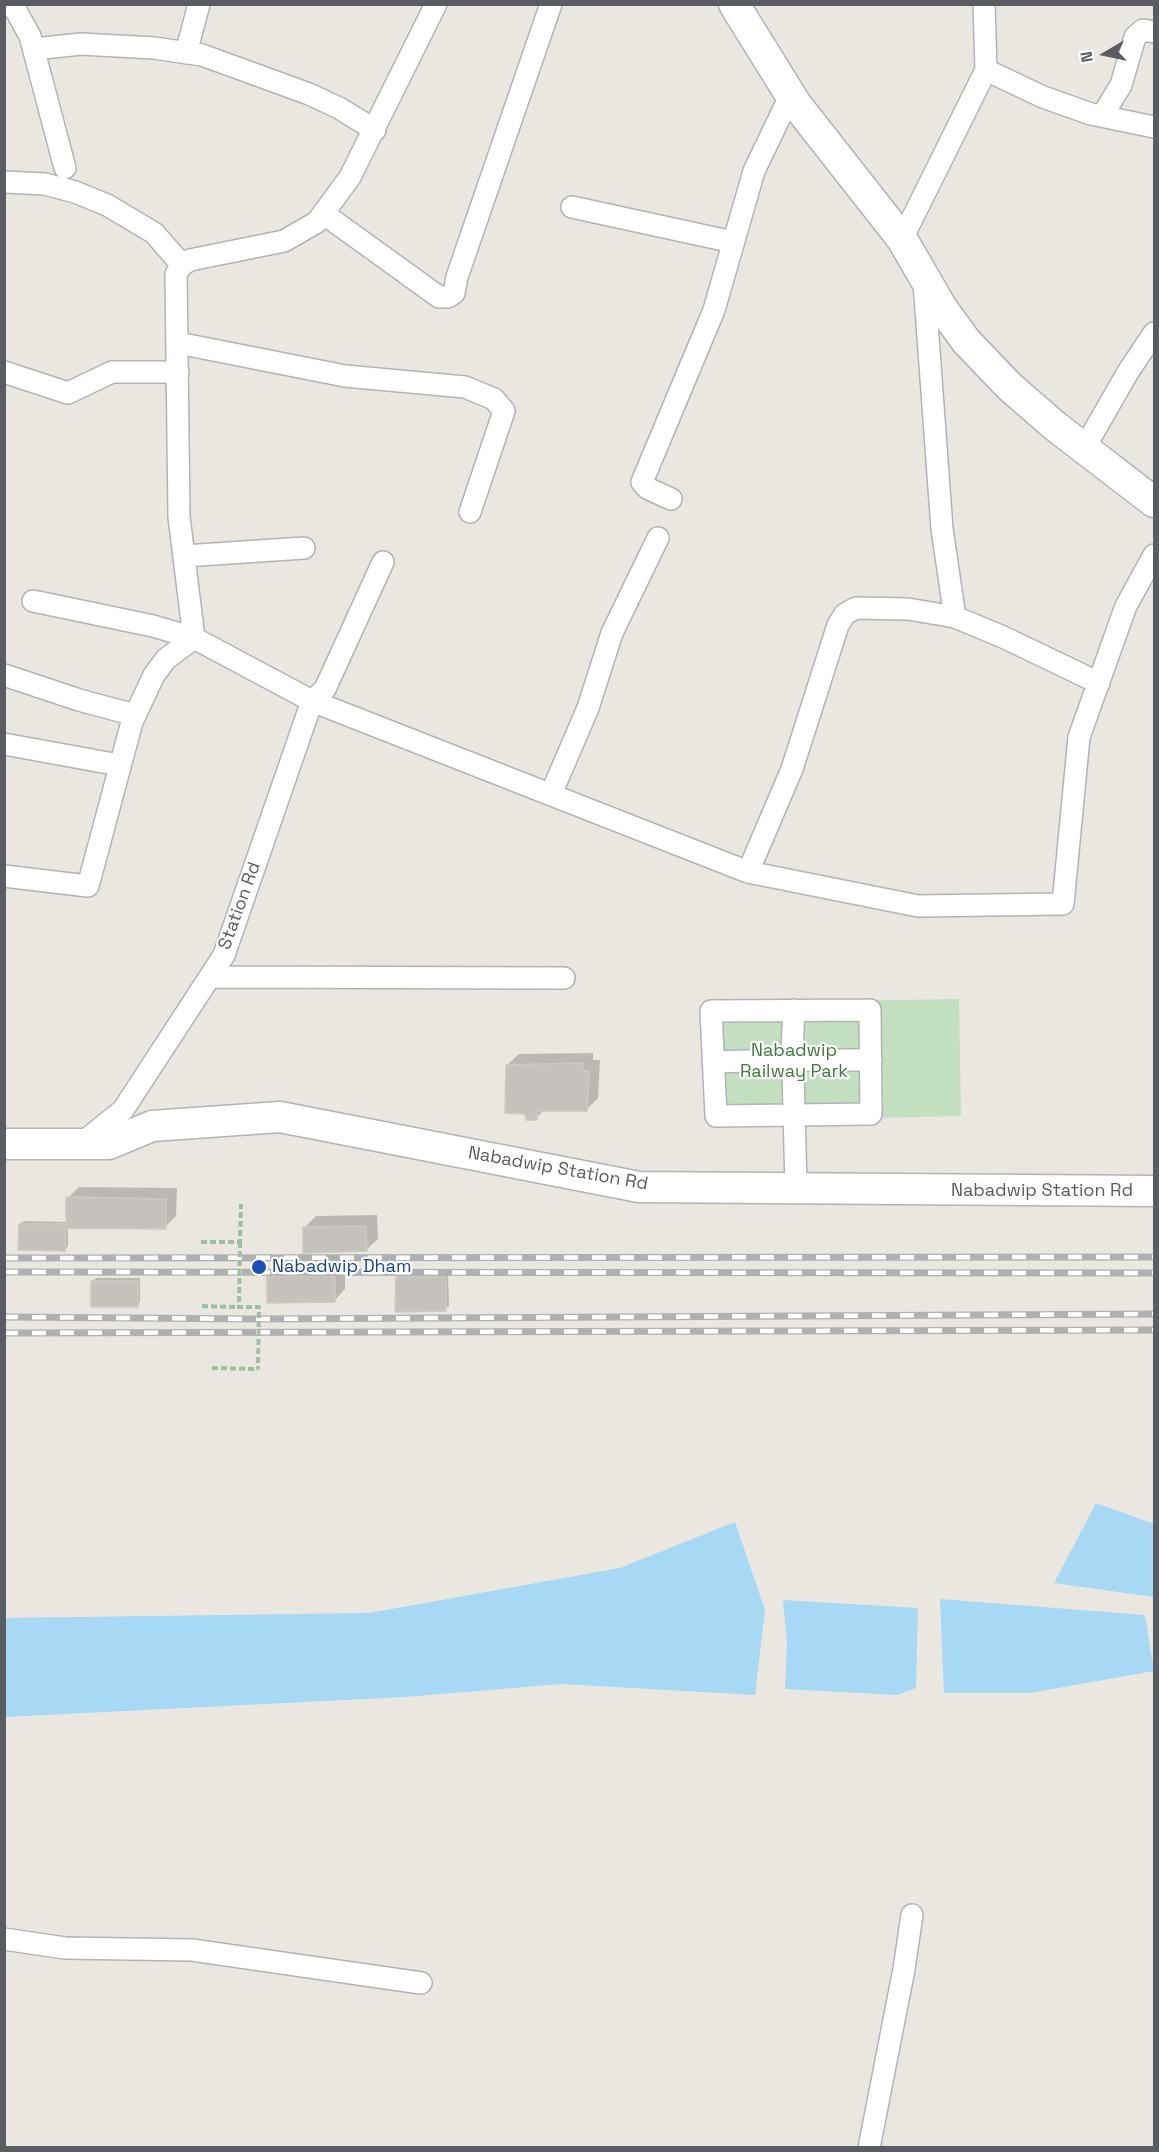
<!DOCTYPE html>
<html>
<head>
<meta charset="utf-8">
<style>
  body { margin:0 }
  #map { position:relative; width:1159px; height:2152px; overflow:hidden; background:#eae7e0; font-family:"Space Grotesk",sans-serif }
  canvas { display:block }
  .frame { position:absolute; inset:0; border:6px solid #595c60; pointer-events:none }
  .north { position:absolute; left:1075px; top:24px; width:60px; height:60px; -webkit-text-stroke:4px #fff; paint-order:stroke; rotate:261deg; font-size:16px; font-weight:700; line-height:24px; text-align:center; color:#595c60 }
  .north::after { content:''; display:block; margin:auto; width:21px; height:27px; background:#595c60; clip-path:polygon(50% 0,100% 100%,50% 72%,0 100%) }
</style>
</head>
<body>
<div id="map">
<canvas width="1159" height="2152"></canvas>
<div class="frame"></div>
<div class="north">N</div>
</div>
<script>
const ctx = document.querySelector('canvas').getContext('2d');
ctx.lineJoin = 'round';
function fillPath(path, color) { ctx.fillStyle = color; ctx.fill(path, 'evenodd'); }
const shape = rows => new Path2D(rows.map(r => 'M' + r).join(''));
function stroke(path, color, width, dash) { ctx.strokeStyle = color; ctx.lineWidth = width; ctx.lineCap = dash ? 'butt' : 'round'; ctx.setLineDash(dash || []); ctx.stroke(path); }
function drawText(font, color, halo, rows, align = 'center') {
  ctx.font = font + ' "Space Grotesk",sans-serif'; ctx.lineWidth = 4.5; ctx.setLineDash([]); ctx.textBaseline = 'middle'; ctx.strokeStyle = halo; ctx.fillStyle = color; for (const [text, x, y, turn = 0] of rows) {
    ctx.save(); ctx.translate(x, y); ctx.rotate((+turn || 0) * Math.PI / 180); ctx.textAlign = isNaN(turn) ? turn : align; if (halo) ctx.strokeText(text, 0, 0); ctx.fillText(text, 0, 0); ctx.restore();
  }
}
fillPath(shape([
  [959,999,961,1116,710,1122,706,1003]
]), '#c2dfbf');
fillPath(shape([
  [1096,1503,1154,1524,1154,1597,1054,1583],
  [735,1522,765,1610,755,1695,562,1684,405,1697,5,1717,5,1618,369,1613,620,1568],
  [940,1599,1145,1615,1154,1671,1030,1693,944,1693],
  [783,1600,918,1608,916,1688,897,1695,785,1689,787,1642]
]), '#a7d8f4');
fillPath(shape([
  [593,1053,593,1060,600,1060,598,1098,586,1110,544,1110,536,1118,507,1065,519,1054],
  [79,1187,177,1188,176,1216,165,1227,68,1226,68,1246,65,1250,20,1224,24,1221,67,1222,68,1198],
  [377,1215,378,1239,366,1250,304,1228,316,1216],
  [345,1265,345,1289,334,1301,269,1277,280,1266],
  [400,1274,448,1274,449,1306,445,1309,397,1277],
  [96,1278,140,1278,140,1302,137,1305,92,1282]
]), '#0003');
const building = shape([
  [583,1063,582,1071,589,1071,587,1111,537,1111,537,1120,526,1120,525,1114,505,1113,506,1065,583,1063],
  [66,1197,166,1199,166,1229,66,1228,66,1197],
  [19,1224,66,1224,65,1251,18,1250,19,1224],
  [366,1226,367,1251,303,1253,303,1227,366,1226],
  [267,1276,335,1276,335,1302,267,1303,267,1276],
  [396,1277,446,1277,446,1311,395,1312,396,1277],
  [91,1281,138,1281,138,1307,91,1307,91,1281]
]);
fillPath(building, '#c5c2be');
stroke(building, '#cec8c0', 1.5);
const street = shape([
  [7,4,15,9,30,36,65,168],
  [436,4,350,177,317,222,284,241,190,260,182,265,176,274,179,517,194,638,312,701,748,872,918,906,1063,904,1079,737,1126,606,1154,555],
  [34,49,81,44,154,48,202,55,309,94,339,108,375,130],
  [186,53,199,4],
  [986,70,1043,97,1091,114,1154,127],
  [1102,116,1121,85,1135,37,1143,30,1154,32],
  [4,182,45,184,75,192,107,205,154,233,182,265],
  [572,207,733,242],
  [324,214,439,297,448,297,454,293,457,277,551,4],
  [902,239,986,70,984,4],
  [924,282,942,529,955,617],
  [178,343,345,376,465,387,494,399,504,411,470,512],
  [4,372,68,393,112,372,178,372],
  [1085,447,1128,372,1154,333],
  [671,499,647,488,642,482,714,310,754,171,790,96],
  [184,556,304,548],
  [33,601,153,626,194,638],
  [4,675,79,700,135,715],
  [312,701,325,689,383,562],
  [4,744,119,765],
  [551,794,588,708,612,633,658,538],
  [748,872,792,769,838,625,845,614,856,608,908,609,955,617,1003,637,1099,683],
  [4,876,88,886,132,722,154,675,166,659,194,638],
  [210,977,564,978],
  [870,1010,871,1114,716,1116,711,1011,870,1010],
  [792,1050,794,1010],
  [803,1060,871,1060],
  [713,1062,782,1060],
  [793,1070,796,1188],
  [81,1144,123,1110,224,955,312,701],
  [4,1939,65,1948,192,1950,421,1983],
  [869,2148,904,1969,912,1915]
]);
const secondary = shape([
  [734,4,796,104,902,239,942,308,966,341,1009,386,1055,426,1154,502],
  [4,1144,109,1144,152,1126,280,1117,639,1187,1154,1191]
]);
stroke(street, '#b1b3b7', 24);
stroke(secondary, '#b0b3b7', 33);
stroke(shape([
  [201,1242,240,1242,241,1204],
  [202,1306,239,1307],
  [212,1368,258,1369]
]), '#9abfa1', 4, [6, 3]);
stroke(street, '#fff', 21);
stroke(secondary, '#fff', 30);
const rail = shape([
  [4,1258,1154,1257],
  [4,1272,1154,1273],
  [4,1317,257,1319,1154,1314],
  [4,1333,1154,1330]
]);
stroke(rail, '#afb0b0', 7);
stroke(rail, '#fff', 4.5, [14]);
stroke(shape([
  [240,1242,239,1307,259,1307,258,1369]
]), '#9abfa1', 4, [6, 3]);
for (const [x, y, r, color] of [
  [259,1267,8,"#1a4fb4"]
]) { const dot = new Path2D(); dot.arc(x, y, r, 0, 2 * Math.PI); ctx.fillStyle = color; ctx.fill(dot); stroke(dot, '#fff', 2); }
drawText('18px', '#595c60', '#fff', [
  ["Station Rd",240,906,-70],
  ["Nabadwip Station Rd",558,1169,10],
  ["Nabadwip Station Rd",1042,1191]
]);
drawText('18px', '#3f7b3d', '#fff', [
  ["Nabadwip",794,1051],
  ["Railway Park",794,1072]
]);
drawText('18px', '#164399', '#fff', [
  ["Nabadwip Dham",272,1267]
], 'left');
</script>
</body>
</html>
